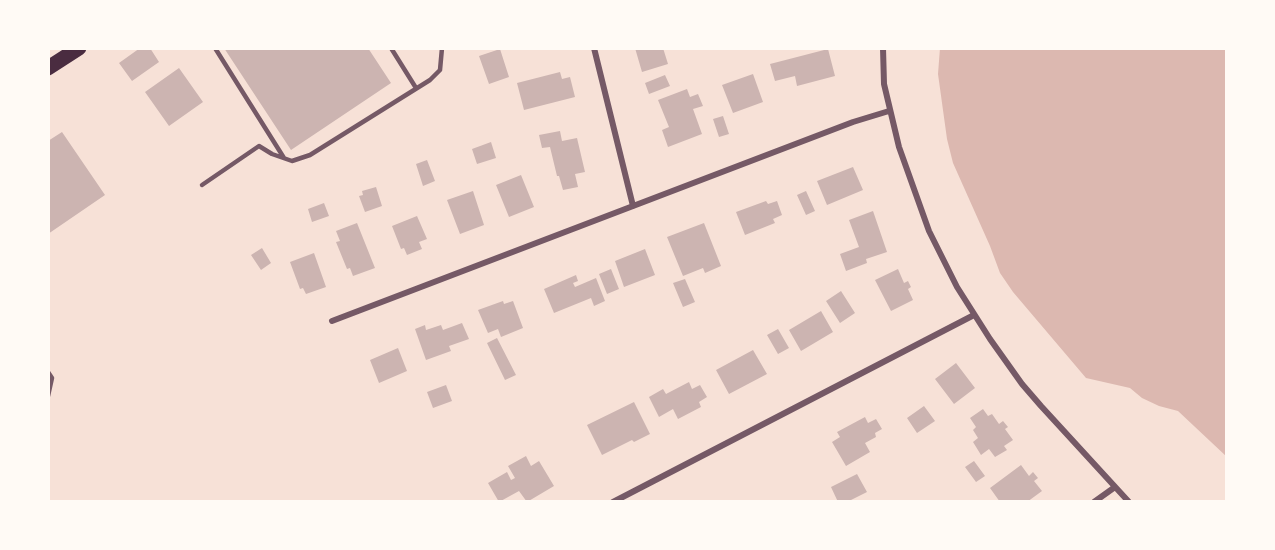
<!DOCTYPE html>
<html>
<head>
<meta charset="utf-8">
<style>
  body { margin:0 }
  #map { position:relative; width:1275px; height:550px; overflow:hidden; background:#f7e1d7; font-family:Commissioner,sans-serif }
  canvas { display:block }
  .frame { position:absolute; inset:0; border:50px solid #fffaf5; pointer-events:none }
</style>
</head>
<body>
<div id="map">
<canvas width="1275" height="550"></canvas>
<div class="frame"></div>
</div>
<script>
const ctx = document.querySelector('canvas').getContext('2d');
ctx.lineJoin = 'round';
function fillPath(path, color) { ctx.fillStyle = color; ctx.fill(path, 'evenodd'); }
const shape = rows => new Path2D(rows.map(r => 'M' + r).join(''));
function stroke(path, color, width, dash) { ctx.strokeStyle = color; ctx.lineWidth = width; ctx.lineCap = dash ? 'butt' : 'round'; ctx.setLineDash(dash || []); ctx.stroke(path); }
fillPath(shape([
  [940,48,1227,48,1227,457,1178,411,1159,406,1142,398,1130,388,1086,378,1013,292,1000,273,990,246,953,163,947,139,938,74]
]), '#dcb8b0');
fillPath(shape([
  [140,48,150,48,159,62,132,81,119,63],
  [224,48,368,48,391,83,291,150],
  [635,48,663,48,668,64,642,72],
  [500,49,509,77,489,84,479,56],
  [828,49,835,76,797,86,795,76,775,81,770,64],
  [179,68,203,102,169,126,145,92],
  [560,72,562,79,570,77,575,97,524,110,517,83],
  [753,74,763,102,733,113,722,85],
  [665,75,670,86,649,94,645,83],
  [687,89,690,97,698,94,703,106,693,109,702,134,668,147,662,130,669,127,658,100],
  [723,116,729,134,719,137,713,119],
  [560,131,562,141,577,138,585,172,575,174,578,187,563,190,559,176,557,176,550,147,542,148,539,135],
  [62,132,105,195,48,234,48,141],
  [491,142,496,158,477,164,472,149],
  [427,160,435,181,423,186,416,164],
  [853,167,863,190,827,205,817,181],
  [521,175,534,207,509,217,496,185],
  [376,187,382,206,365,212,359,196,363,195,362,191],
  [473,191,484,225,460,234,447,200],
  [806,191,815,211,806,215,797,195],
  [766,201,768,204,777,201,782,215,773,219,775,223,745,235,736,212],
  [324,203,329,216,312,222,308,209],
  [873,211,887,252,866,259,867,263,846,271,840,254,859,247,849,220],
  [417,216,427,239,419,242,422,249,407,255,404,248,401,249,392,226],
  [357,223,375,268,353,276,350,268,347,269,336,242,340,241,336,231],
  [704,223,721,266,705,273,703,268,683,276,667,237],
  [262,248,271,263,261,270,251,255],
  [645,249,655,275,624,287,615,261],
  [314,253,326,287,306,294,303,288,300,289,290,262],
  [611,269,619,289,607,294,599,274],
  [898,269,904,283,908,281,911,287,908,289,913,300,891,311,875,280],
  [576,275,578,281,573,283,575,287,596,278,605,301,594,306,591,298,554,313,544,289],
  [685,279,695,302,683,307,673,283],
  [841,291,855,313,840,323,826,301],
  [503,301,504,304,513,301,523,328,501,337,498,329,488,333,478,310],
  [821,311,833,332,801,351,789,330],
  [462,323,469,339,449,346,451,351,426,360,415,329,425,325,426,330,441,325,443,330],
  [778,329,789,348,778,354,767,335],
  [497,338,516,375,505,380,487,343],
  [398,348,407,371,379,383,370,360],
  [753,350,767,374,729,394,716,370],
  [956,363,975,388,954,404,935,379],
  [689,382,692,389,700,385,707,397,699,402,701,407,678,419,673,409,659,417,649,397,663,389,666,394],
  [446,385,452,401,433,408,427,392],
  [634,402,650,434,634,442,632,440,602,455,587,425],
  [924,406,935,421,917,433,907,418],
  [983,409,988,416,992,414,999,424,1003,421,1008,427,1005,429,1013,440,1004,446,1007,450,995,457,989,449,981,455,973,442,978,438,973,430,976,427,970,418],
  [865,417,868,423,876,419,882,429,875,433,876,437,865,443,870,452,846,466,832,442,840,437,837,432],
  [526,456,531,466,539,461,554,486,527,502,519,491,499,502,488,483,507,472,511,480,515,478,508,466],
  [974,461,985,476,976,482,965,467],
  [1021,465,1029,476,1033,472,1038,478,1034,481,1042,491,1027,502,1000,502,990,488],
  [857,474,867,492,847,502,838,502,831,487]
]), '#ccb4b1');
stroke(shape([
  [215,48,284,158],
  [391,48,416,88],
  [202,185,259,146,272,154,292,161,310,155,430,80,440,70,442,48],
  [48,372,52,378,48,396]
]), '#755966', 4.5);
stroke(shape([
  [594,48,633,206],
  [883,48,884,84,899,147,929,231,957,287,990,339,1022,384,1041,406,1129,502],
  [332,321,853,122,889,111],
  [613,502,974,315],
  [1094,502,1115,487]
]), '#755966', 6);
stroke(shape([
  [48,68,79,48]
]), '#4a2c40', 15);
</script>
</body>
</html>
